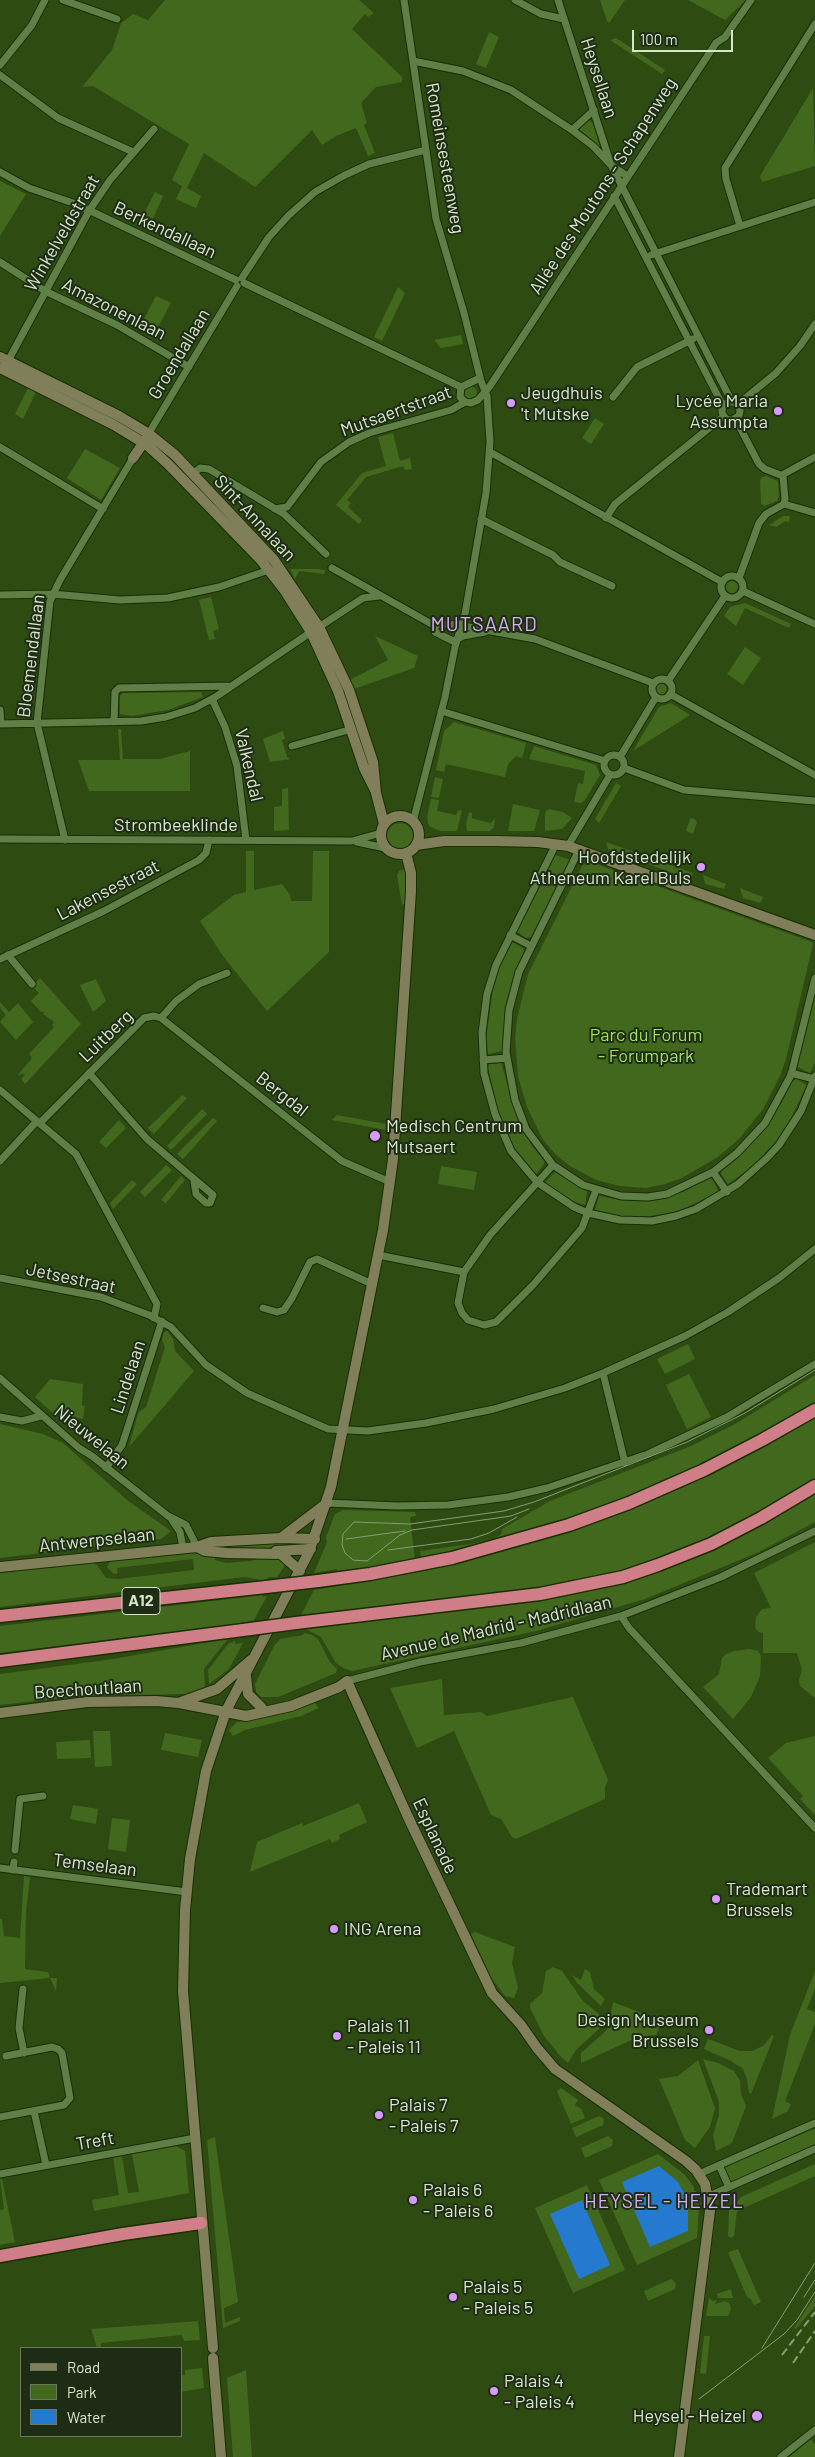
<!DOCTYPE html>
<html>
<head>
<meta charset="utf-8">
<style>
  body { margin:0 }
  #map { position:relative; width:815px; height:2457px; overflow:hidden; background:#2e4b12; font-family:Barlow,sans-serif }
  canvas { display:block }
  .legend { position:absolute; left:20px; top:2347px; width:162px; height:90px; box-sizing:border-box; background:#1f2c15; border:1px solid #68775d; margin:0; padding:6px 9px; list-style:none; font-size:15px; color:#d5e7c9 }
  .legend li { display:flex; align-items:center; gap:10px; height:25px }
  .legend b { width:25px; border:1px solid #68775d }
  .scale { position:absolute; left:632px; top:30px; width:101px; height:22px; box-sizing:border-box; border:2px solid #d5e7c9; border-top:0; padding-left:6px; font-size:15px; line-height:18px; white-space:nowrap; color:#d5e7c9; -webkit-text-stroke:4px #1f2c15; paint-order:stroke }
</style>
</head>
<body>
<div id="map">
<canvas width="815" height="2457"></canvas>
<ul class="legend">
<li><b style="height:6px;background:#817f5a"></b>Road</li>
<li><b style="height:14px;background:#42681d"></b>Park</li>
<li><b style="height:14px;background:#257ad0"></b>Water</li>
</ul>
<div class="scale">100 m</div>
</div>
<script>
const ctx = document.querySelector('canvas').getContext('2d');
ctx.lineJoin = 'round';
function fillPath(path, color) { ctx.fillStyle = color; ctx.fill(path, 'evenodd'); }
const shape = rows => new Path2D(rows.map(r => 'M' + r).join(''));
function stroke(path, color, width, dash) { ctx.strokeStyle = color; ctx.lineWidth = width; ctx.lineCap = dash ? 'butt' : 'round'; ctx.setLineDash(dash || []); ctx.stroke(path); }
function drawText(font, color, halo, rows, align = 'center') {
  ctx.font = font + ' Barlow,sans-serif'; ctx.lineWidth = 4; ctx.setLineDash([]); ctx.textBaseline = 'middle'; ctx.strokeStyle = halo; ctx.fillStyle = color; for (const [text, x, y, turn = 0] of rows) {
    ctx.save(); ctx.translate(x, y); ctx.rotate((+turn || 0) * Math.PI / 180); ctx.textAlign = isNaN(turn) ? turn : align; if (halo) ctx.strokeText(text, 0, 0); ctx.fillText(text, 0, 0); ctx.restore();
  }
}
fillPath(shape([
  [165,0,359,0,374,13,368,17,365,14,352,29,402,77,402,82,376,87,361,103,367,123,364,125,375,153,368,156,356,128,336,136,322,145,312,130,255,187,204,153,187,188,201,196,196,208,176,199,182,186,172,180,189,144,93,86,82,87,112,50,121,23,133,14,148,20],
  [600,0,625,0,609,23,607,21],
  [688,0,746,0,725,20],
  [489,32,499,37,486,68,476,64],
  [616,38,665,70,662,74,610,40],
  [813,88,815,166,762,182,760,176],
  [588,120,593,123,600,147,580,130,580,128],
  [0,181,26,194,0,236],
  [155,192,163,196,148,230,138,225],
  [398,287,405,293,382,341,374,337],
  [156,296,171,303,152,338,138,330],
  [461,335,463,344,441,348,434,340],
  '463 393a7 7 0 1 1 14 0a7 7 0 1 1-14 0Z',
  [28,388,36,392,23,419,15,414],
  [595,418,604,424,591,444,582,438],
  [393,433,400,461,410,458,412,469,405,470,403,466,366,477,347,500,351,503,348,507,362,520,359,524,336,505,362,473,386,466,378,437],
  [85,449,120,468,101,500,67,478],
  [766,476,778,481,779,496,777,501,764,506,761,503,760,480,762,477],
  [783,516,790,516,789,522,785,521,776,527,769,525],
  [290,569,317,569,325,570,324,574,299,571,295,579],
  '726 587a6 6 0 1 1 12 0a6 6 0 1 1-12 0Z',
  [211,597,219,629,213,631,215,639,209,640,199,600],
  [745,603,791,624,789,628,745,608,736,626,724,616,730,607],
  [375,636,418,656,414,668,354,689,350,680,388,660],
  [745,647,761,658,743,685,727,674],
  '655.5 689a5.5 5.5 0 1 1 11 0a5.5 5.5 0 1 1-11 0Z',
  [201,692,203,697,168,710,132,716,120,714,120,696,123,693],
  [671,703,690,715,633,751,659,707],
  [454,722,526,743,522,758,516,756,508,764,505,777,446,764,444,772,436,770,444,731],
  [118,729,121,729,123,759,160,759,190,751,190,791,89,791,78,760,120,760],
  [283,731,285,739,282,740,287,757,290,759,270,762,263,739],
  [534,746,596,765,600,775,585,800,581,803,574,802,578,783,583,784,585,771,529,759],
  [435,777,443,779,439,798,431,797],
  [616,783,621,786,599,823,595,819],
  [288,788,289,830,274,831,274,807,282,806,282,789],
  [431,799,439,800,437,811,456,815,458,810,462,811,457,831,440,831,429,826,427,817],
  [513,804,540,810,534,831,508,831],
  [549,809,563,812,572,818,562,829,545,831,545,815,546,811],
  [469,812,472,813,472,818,474,819,491,823,495,818,494,827,490,831,467,831,466,823],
  [693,818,697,822,693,834,686,831,690,819],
  '387 836a13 13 0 1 1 26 0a13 13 0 1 1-26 0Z',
  [606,842,693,873,691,880,608,849],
  [246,851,254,851,254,890,282,884,290,895,291,901,312,901,313,851,329,851,329,952,267,1011,223,956,200,921,234,895,246,892],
  [555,855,570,860,568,866,531,937,526,938,516,931],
  [588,861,812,942,813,944,786,1059,780,1076,763,1109,739,1139,718,1157,682,1178,665,1184,646,1188,620,1186,596,1180,570,1166,556,1155,542,1138,527,1107,518,1076,515,1037,517,1019,528,974,582,866],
  [405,869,407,887,405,903,402,905,397,875,399,871],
  [703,875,726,884,724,889,705,884],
  [740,888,763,897,760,903,743,898],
  [512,942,523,948,524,951,507,998,502,1051,488,1054,486,1039,493,989,500,964],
  [40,978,81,1024,25,1084,21,1079,25,1075,22,1073,19,1076,18,1075,32,1058,29,1054,54,1027,52,1025,54,1022,43,1014,45,1012,41,1012,31,1001,39,993,32,986],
  [96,979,106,1001,93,1012,80,985],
  [815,992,815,1063,810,1073,797,1067],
  [0,1002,9,1012,18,1003,33,1022,16,1040,0,1022,6,1015,0,1008],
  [501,1063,519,1123,532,1146,545,1162,536,1175,515,1150,498,1114,488,1067,489,1064],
  [796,1079,807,1085,789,1122,776,1141,752,1167,728,1184,721,1174,722,1171,743,1153,765,1128,782,1102,792,1082],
  [182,1095,187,1098,154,1134,148,1128],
  [202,1109,207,1114,171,1150,167,1146],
  [337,1115,386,1124,386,1130,332,1120],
  [213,1118,217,1121,183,1159,177,1154],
  [119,1120,126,1128,106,1148,99,1142],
  [166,1165,172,1170,145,1197,140,1192],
  [441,1166,477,1172,474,1190,438,1184],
  [555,1172,587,1191,585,1205,568,1200,547,1185,545,1182],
  [181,1176,185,1180,166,1203,161,1200],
  [709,1179,712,1179,719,1192,676,1212,643,1217,616,1216,595,1210,599,1196,628,1201,650,1201,683,1192],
  [132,1180,137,1184,113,1209,110,1203],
  [167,1331,173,1339,175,1351,194,1371,129,1447,138,1413,146,1407,165,1347,162,1340,164,1332],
  [688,1344,695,1359,665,1374,657,1359],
  [689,1374,711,1417,687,1429,666,1385],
  [815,1375,815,1403,761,1434,704,1464,627,1497,568,1519,530,1531,421,1559,420,1551,471,1544,495,1538,501,1534,502,1529,550,1501,691,1446,735,1424],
  [50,1379,83,1384,82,1405,85,1406,83,1419,55,1415,35,1397],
  [815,1416,815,1480,740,1524,687,1549,628,1570,533,1589,301,1615,314,1590,429,1570,508,1550,567,1531,734,1461,782,1437],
  [0,1424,43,1434,63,1443,127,1500,171,1531,161,1539,0,1558],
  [815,1492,815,1522,759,1552,645,1599,536,1631,352,1671,343,1668,336,1663,321,1637,306,1629,539,1600,606,1587,652,1574,712,1550,747,1533],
  [343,1510,415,1512,416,1516,410,1517,415,1560,337,1572,337,1569,314,1573,327,1542,326,1537,335,1514],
  [296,1541,294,1547,225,1549,225,1544],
  [815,1542,815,1698,800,1686,799,1680,802,1670,797,1653,763,1653,763,1633,758,1632,755,1627,756,1617,762,1609,771,1608,754,1573],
  [189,1553,216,1555,215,1560,226,1563,251,1561,260,1558,279,1558,286,1564,277,1577,268,1577,267,1581,244,1577,0,1607,0,1573,92,1562,97,1565,106,1578,118,1579,194,1570,193,1559,117,1568,118,1573,114,1574,107,1567,110,1561],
  [263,1595,262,1597,267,1596,254,1620,244,1623,0,1653,0,1626],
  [304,1633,312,1635,318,1639,330,1662,337,1669,336,1673,278,1697,261,1697,256,1692,255,1684,274,1646,280,1639,303,1635],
  [233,1638,227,1640,204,1669,205,1689,200,1691,187,1694,80,1696,0,1705,0,1674,107,1660],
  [235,1641,235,1644,243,1643,229,1669,209,1684,208,1670,228,1644],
  [750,1649,758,1651,761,1656,760,1676,751,1697,733,1719,703,1687,719,1674,722,1658,726,1654,734,1651],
  [442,1679,444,1715,481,1712,487,1716,573,1697,608,1780,605,1787,605,1799,516,1839,512,1837,501,1819,491,1815,454,1731,417,1748,390,1688],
  [314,1702,319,1708,301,1716,245,1730,233,1736,229,1730,237,1722,276,1715],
  [93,1731,110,1731,112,1766,95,1767],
  [165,1733,202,1740,198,1757,161,1750],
  [815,1736,815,1815,800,1799,803,1796,768,1758,786,1743],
  [90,1740,91,1758,57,1759,56,1742],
  [359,1803,367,1822,339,1835,340,1839,332,1843,330,1839,250,1872,257,1842,302,1823,303,1826],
  [73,1805,98,1809,96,1824,70,1819],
  [112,1818,130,1820,126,1852,108,1849],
  [24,1876,30,1877,26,1912,25,1969,48,1972,50,1978,57,1978,56,1991,50,1978,0,1983,0,1919,2,1919,4,1936,20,1938],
  [475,1932,515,1947,512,1963,518,1988,514,1998,505,1996,492,1979,471,1934],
  [553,1967,562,1971,583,2001,599,2014,602,2020,601,2027,576,2050,568,2063,562,2058,544,2036,530,2008,530,2004,542,1993,546,1971],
  [585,1969,590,1972,594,1989,605,1999,601,2006,577,1983,572,1975,581,1980],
  [815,1971,815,1989,807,2009,815,2012,815,2024,785,2101,791,2104,788,2111,772,2119,790,2035],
  [613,2002,662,2021,656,2035,638,2037,581,2063,581,2053,607,2030],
  [772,2035,774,2036,751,2094,749,2093,747,2079,743,2069,731,2061,704,2049,708,2039,740,2051,752,2051,763,2046],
  [703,2059,718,2063,734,2071,740,2081,741,2094,746,2106,732,2143,716,2151,713,2135,719,2115,719,2102],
  [698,2060,715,2108,710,2127,695,2148,685,2140,659,2079,678,2076],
  [561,2088,578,2100,575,2105,581,2109,585,2118,571,2124,557,2091],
  [599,2116,604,2119,603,2125,576,2137,572,2128],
  [815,2128,815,2144,731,2183,723,2167,725,2166],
  [608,2136,613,2140,612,2146,585,2158,581,2148],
  [215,2137,238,2302,224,2308,225,2323,240,2317,240,2321,223,2328,207,2140],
  [176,2146,185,2151,189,2193,94,2211,92,2200,119,2195,113,2158,122,2156,128,2193,139,2192,132,2154],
  [658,2154,685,2175,694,2187,694,2191,696,2191,699,2207,697,2238,637,2265,599,2180],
  [659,2166,682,2188,687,2197,688,2214],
  [815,2164,815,2176,737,2211,734,2236,731,2238,728,2236,729,2211,741,2197],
  [0,2179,2,2179,15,2242,0,2245,0,2210,4,2209],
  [587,2185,625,2270,573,2293,535,2208],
  [738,2249,761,2302,754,2305,751,2299,747,2297,728,2252],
  [671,2279,676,2283,675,2289,648,2301,644,2291],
  [731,2289,733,2298,718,2298,717,2294],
  [815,2296,815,2306,796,2329,794,2328],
  [709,2298,713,2301,717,2300,715,2304,725,2301,729,2303,731,2309,728,2316,706,2316],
  [198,2321,200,2340,184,2341,182,2335,101,2343,101,2347,97,2348,91,2329],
  [704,2336,710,2336,706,2374,700,2373],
  [202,2368,204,2388,181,2392,181,2375,185,2375,185,2370],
  [246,2370,252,2457,233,2457,227,2378],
  [811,2439,815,2445,815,2457,789,2457]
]), '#42681d');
fillPath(shape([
  [659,2166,677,2181,686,2195,688,2207,688,2231,650,2247,622,2182],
  [582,2200,610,2265,579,2279,550,2214]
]), '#257ad0');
const street = shape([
  [63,0,117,19],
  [404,0,436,219,464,313,481,381,487,396,490,442,486,493,465,614,455,647,445,697,413,822],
  [515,0,541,14,564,19],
  [558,0,611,165,732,402],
  [413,61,463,71,511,90,572,130,593,146,611,165,627,176],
  [0,65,32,25,45,0],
  [0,75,58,118,133,152],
  [572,130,594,110],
  [0,172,29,188,76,204,236,280],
  [614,196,723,406],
  [740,226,726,179,725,168,815,24],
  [651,255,815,202],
  [0,262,45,291,117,325,189,367],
  [242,278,269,237,289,215,315,192,343,176,369,164,426,150],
  [244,283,461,387],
  [8,361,89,211,110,180,154,129],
  [480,378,461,387,460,397,465,402,471,403,478,400,490,386,716,43,725,37,751,0],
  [613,397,637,367,693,339],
  '722 411a9 9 0 1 1 18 0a9 9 0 1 1-18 0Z',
  [737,405,776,373,800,346,815,324],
  [735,418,759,464,765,469,783,476,785,499,784,504,766,514,759,523,739,578],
  [146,438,237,286],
  [0,447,103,509],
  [490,452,722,582],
  [192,474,200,468,209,469,284,514,326,554],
  [782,475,815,457],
  [784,504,815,513],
  [275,509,287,507,321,462,349,442,369,433,451,410,465,402],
  [606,518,615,504,724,416],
  [481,519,553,555,560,562,612,586],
  [332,568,435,626],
  '721 587a11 11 0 1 1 22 0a11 11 0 1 1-22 0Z',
  [743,591,815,624],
  [0,595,52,594,120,600,168,598,219,587,269,570],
  [435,626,439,624,458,625,535,639,653,683],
  [435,626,435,632,453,641,463,636,485,632],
  [319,627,363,598,379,596],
  '652 689a10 10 0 1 1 20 0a10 10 0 1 1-20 0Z',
  [668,681,725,596],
  [670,694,815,775],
  [212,699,225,727,237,766,246,840],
  [0,710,1,724],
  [441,711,605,761],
  [114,722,115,692,119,688,232,686],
  [0,724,141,721,166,717,195,708,217,696,311,632],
  [292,746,352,729],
  '604 765a10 10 0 1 1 20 0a10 10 0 1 1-20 0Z',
  [620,757,656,697],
  [624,768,684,790,815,801],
  [0,839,352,841,381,833],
  [65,840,37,723,50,601,60,580,133,458],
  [357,842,385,848],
  [556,844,496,965,487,994,482,1033,484,1073,495,1114,511,1151,537,1182,574,1207,588,1213,620,1220,652,1221,676,1216,696,1209,738,1184,767,1158,779,1145,801,1111,815,1076],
  [568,846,610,775],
  [579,850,519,972,509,1010,506,1052,515,1100,526,1129,553,1165,583,1185,621,1196,648,1197,667,1194,713,1172,737,1153,765,1123,791,1075,815,978],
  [510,935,531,946],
  [8,955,32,984],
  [0,959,104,911,199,860,206,853,209,840],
  [161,1018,342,1161,390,1182],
  [483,1060,507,1058],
  [89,1073,147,1139,213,1195,210,1203,206,1203,196,1194,194,1181],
  [791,1073,814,1079],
  [0,1090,76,1154,157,1304,154,1318],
  [40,1123,144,1018,154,1016,161,1018,176,1001,199,984,227,973],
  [0,1161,37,1121],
  [553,1165,490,1235,464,1272,458,1303,462,1313,468,1320,484,1325,496,1322,533,1285,582,1228,596,1190],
  [713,1172,727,1192],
  [378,1255,464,1272],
  [0,1278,101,1297,149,1315,171,1327,206,1365,247,1393,328,1429,368,1431,426,1423,494,1409,565,1388,603,1373,685,1336,728,1312,779,1278,815,1249],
  [263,1308,277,1312,284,1310,292,1298,310,1262,317,1259,372,1284],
  [603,1373,625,1463],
  [0,1378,79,1448,92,1456,168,1516,186,1525,197,1547],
  [0,1417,22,1421,41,1416],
  [106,1468,122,1445,162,1321],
  [327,1503,397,1506,448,1505,508,1497,547,1488,648,1454,727,1417,815,1364],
  [172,1520,180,1532,183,1548],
  [621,1616,629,1628,815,1828],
  [347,1681,420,1662,521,1643,621,1616,721,1577,815,1531],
  [15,1850,20,1799,43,1796],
  [0,1868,187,1892],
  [13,1870,14,1862],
  [23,1989,19,2028,24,2053],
  [34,2111,46,2165],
  [0,2117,64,2105,70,2098,62,2053,58,2049,52,2047,6,2056],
  [719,2165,729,2187],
  [0,2174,195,2138],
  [699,2174,815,2123],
  [709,2196,815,2149],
  [781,2457,815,2430]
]);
const secondary = shape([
  [0,357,119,416,149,434,175,455,274,560,319,627,349,690,373,762,376,793,384,824],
  [0,368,114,425,147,445,168,464,260,559,285,591,311,632,338,691,364,768,375,790],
  [133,458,146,439],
  '381 835a19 19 0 1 1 38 0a19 19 0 1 1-38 0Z',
  [416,845,444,841,496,841,538,842,568,846,815,935],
  [281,1538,327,1503],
  [197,1547,205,1551,227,1553,281,1554,300,1571],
  [276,1551,311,1549],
  [0,1567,197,1547,211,1542,281,1538,315,1539],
  [246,1676,248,1694,262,1708],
  [347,1681,408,1817,492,1993,521,2025,537,2048,555,2069,686,2161,696,2170,705,2184,710,2211,679,2457],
  [181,1702,217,1689,251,1660],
  [0,1713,87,1702,156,1701,179,1703,246,1716,291,1706,339,1687,347,1681],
  [213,2348,183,1991,185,1910,190,1859,206,1771,226,1711,309,1552,331,1487,383,1230,393,1159,411,891,411,873,406,853],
  [213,2358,221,2457]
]);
const highway = shape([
  [318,1581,370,1574,452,1558,569,1525,629,1503,704,1470,762,1440,815,1410],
  [0,1616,266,1587],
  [296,1623,540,1594,623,1577,658,1565,711,1544,761,1518,815,1486],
  [0,1661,243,1630],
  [0,2256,123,2234,201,2223]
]);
stroke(street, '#192f04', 9);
stroke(secondary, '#192f04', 12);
stroke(highway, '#192f04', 15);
stroke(street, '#5f7f46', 7);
stroke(secondary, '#817f5a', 10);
stroke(highway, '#d07e88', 12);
stroke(shape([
  [529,1509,511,1516,412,1530,400,1535,367,1561,353,1560,345,1553,342,1545,343,1534,354,1522,410,1524,504,1511,534,1502,687,1442,745,1413,815,1370],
  [346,1539,405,1531],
  [388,1550,471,1539,489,1533,517,1517],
  [804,2297,815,2280],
  [762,2348,815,2263],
  [699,2399,784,2334,797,2320,815,2292]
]), '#869e73', 1);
stroke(shape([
  [782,2355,815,2312],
  [793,2363,815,2331]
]), '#869e73', 2, [8, 4]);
const highwayBridge = shape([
  [266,1587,318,1581],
  [243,1630,296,1623]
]);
stroke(highwayBridge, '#192f04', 15, []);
stroke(highwayBridge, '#d07e88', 12);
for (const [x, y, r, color] of [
  [511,403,5,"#d79bf9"],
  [778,411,5,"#d79bf9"],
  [701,867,5,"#d79bf9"],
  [375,1136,6,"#d79bf9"],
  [716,1899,5,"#d79bf9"],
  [334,1929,5,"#d79bf9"],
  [709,2030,5,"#d79bf9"],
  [337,2036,5,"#d79bf9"],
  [379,2115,5,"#d79bf9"],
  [413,2200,5,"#d79bf9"],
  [453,2297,5,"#d79bf9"],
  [494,2391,5,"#d79bf9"],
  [757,2416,6,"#d79bf9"]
]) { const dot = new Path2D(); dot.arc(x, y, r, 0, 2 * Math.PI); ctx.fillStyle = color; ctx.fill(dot); stroke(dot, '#1f2c15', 2); }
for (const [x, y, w] of [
  [141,1601,38]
]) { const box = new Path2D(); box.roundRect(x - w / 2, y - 13.5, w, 27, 4); ctx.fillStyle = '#1f2c15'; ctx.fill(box); stroke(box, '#d5e7c9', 1); }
drawText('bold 16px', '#d5e7c9', null, [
  ["A12",141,1601]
]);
drawText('18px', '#d5e7c9', '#1f2c15', [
  ["Heysellaan",599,78,72],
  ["Romeinsesteenweg",445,158,80],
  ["Allée des Moutons - Schapenweg",603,186,-57],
  ["Berkendallaan",165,230,25],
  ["Winkelveldstraat",62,233,-60],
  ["Amazonenlaan",114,309,27],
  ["Groendallaan",179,354,-59],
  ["Mutsaertstraat",396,411,-20],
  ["Sint-Annalaan",255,518,47],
  ["Bloemendallaan",31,656,-83],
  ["Valkendal",249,765,77],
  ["Strombeeklinde",176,825],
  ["Lakensestraat",108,890,-27],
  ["Luitberg",106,1036,-44],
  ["Bergdal",282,1094,38],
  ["Jetsestraat",71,1278,12],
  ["Lindelaan",128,1377,-72],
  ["Nieuwelaan",92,1437,39],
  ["Antwerpselaan",97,1540,-6],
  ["Avenue de Madrid - Madridlaan",496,1628,-13],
  ["Boechoutlaan",88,1689,-4],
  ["Esplanade",435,1836,65],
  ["Temselaan",95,1865,7],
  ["Treft",95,2141,-10]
]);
drawText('18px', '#d5e7c9', '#1f2c15', [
  ["Jeugdhuis",521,393],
  ["'t Mutske",521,414],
  ["Lycée Maria",768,401,"right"],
  ["Assumpta",768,422,"right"],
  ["Hoofdstedelijk",691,857,"right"],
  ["Atheneum Karel Buls",691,878,"right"],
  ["Medisch Centrum",386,1126],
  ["Mutsaert",386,1147],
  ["Trademart",726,1889],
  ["Brussels",726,1910],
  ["ING Arena",344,1929],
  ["Design Museum",699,2020,"right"],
  ["Brussels",699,2041,"right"],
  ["Palais 11",347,2026],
  ["- Paleis 11",347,2047],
  ["Palais 7",389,2105],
  ["- Paleis 7",389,2126],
  ["Palais 6",423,2190],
  ["- Paleis 6",423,2211],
  ["Palais 5",463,2287],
  ["- Paleis 5",463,2308],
  ["Palais 4",504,2381],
  ["- Paleis 4",504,2402],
  ["Heysel - Heizel",746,2416,"right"]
], 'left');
drawText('18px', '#9ce45c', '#1f2c15', [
  ["Parc du Forum",646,1035],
  ["- Forumpark",646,1056]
]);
ctx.letterSpacing = '1px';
drawText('19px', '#d8aff0', '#1f2c15', [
  ["HEYSEL - HEIZEL",664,2202]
]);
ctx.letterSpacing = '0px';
ctx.letterSpacing = '1px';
drawText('20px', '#d8aff0', '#1f2c15', [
  ["MUTSAARD",484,624]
]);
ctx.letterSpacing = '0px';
</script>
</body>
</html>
